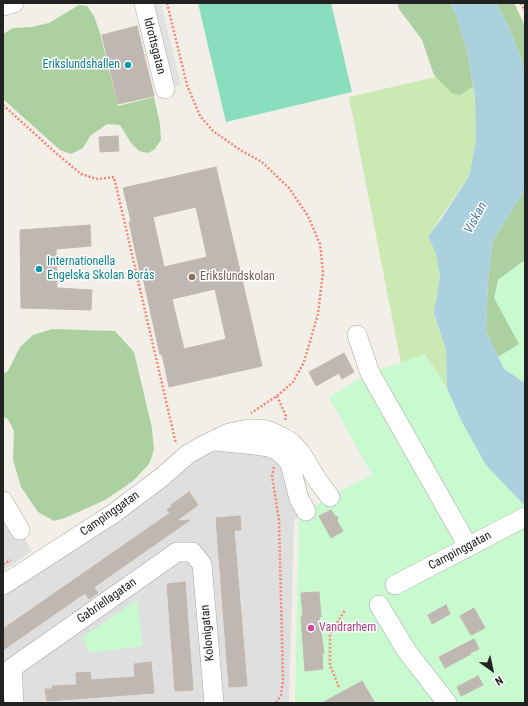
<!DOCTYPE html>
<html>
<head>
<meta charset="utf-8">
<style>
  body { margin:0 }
  #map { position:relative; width:528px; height:706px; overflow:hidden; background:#f2efe9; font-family:"Roboto Condensed",sans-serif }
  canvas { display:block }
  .frame { position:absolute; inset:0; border:4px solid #222; pointer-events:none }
  .north { position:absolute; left:472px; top:650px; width:40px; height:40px; -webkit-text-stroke:3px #fff; paint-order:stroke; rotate:147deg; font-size:11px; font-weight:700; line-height:16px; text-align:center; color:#222 }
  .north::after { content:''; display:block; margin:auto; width:14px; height:18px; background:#222; clip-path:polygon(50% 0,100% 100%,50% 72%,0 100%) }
</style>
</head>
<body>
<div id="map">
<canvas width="528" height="706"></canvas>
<div class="frame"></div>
<div class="north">N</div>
</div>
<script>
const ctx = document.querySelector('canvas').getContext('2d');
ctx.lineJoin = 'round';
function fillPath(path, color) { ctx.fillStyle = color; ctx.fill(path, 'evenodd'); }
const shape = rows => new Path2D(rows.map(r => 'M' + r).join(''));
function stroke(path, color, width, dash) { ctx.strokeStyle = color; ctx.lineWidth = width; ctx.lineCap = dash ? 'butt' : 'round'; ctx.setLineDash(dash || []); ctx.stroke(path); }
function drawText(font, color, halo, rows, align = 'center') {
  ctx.font = font + ' "Roboto Condensed",sans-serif'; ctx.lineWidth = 3; ctx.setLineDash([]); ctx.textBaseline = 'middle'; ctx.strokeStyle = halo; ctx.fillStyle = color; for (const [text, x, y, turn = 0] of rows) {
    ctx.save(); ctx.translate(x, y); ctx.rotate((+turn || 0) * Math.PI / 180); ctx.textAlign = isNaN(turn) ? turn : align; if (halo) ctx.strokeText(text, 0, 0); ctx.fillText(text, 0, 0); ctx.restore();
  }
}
fillPath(shape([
  [212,448,251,452,273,458,280,464,300,516,294,521,289,703,3,703,3,596],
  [3,503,32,551,3,571]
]), '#e0dfdf');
fillPath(shape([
  [470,69,475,97,476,141,469,176,428,236,436,254,440,277,434,313,446,350,447,388,425,354,401,363,349,97]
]), '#cbe9b2');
fillPath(shape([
  [397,3,450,3,456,15,467,50,473,86,461,95,453,94,434,75,422,40,399,9],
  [496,3,514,3,525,26,525,69,508,25],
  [79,5,87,6,94,16,100,33,118,106,154,97,160,124,161,140,154,150,148,153,139,151,131,143,120,125,107,124,90,136,83,148,71,154,60,150,3,99,3,34,13,28,32,27,49,23],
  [525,187,525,260,498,280,525,354,504,369,486,331,488,280,493,240,523,193],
  [52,329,115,331,134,352,152,428,154,450,149,464,133,481,105,500,65,518,54,521,38,512,21,487,13,460,14,431,8,419,3,417,3,374,8,371,20,347,33,335]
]), '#acd09f');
fillPath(shape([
  [525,260,525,703,295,703,299,516,336,493,372,475,329,397,370,373,425,354,447,388,519,344,494,298,498,280],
  [137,600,143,646,89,653,82,637]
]), '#c9f9cf');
fillPath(shape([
  [198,3,331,3,352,92,226,122]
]), '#8adec0');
fillPath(shape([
  [151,3,161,3,181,85,171,88]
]), '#e2e2e2');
fillPath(shape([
  [450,3,496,3,508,25,525,69,525,187,523,193,493,240,488,280,486,331,504,369,525,383,525,506,486,465,462,422,447,388,446,350,434,313,440,277,436,254,428,236,442,218,469,176,476,141,475,97,467,50,456,15]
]), '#abd0de');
const building = shape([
  [137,26,154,96,118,104,102,35,137,26],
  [118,136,119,151,100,152,99,137,118,136],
  [216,167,262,366,169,387,162,354,160,355,142,273,140,273,129,222,131,221,123,188,216,167],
  [196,207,207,257,164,267,153,217,196,207],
  [215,289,226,339,184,349,172,299,215,289],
  [90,225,91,246,56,249,57,288,92,290,91,310,21,308,20,230,90,225],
  [344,353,354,372,342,379,339,373,316,386,309,372,344,353],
  [189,492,198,505,176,521,190,520,94,587,98,593,89,599,85,593,3,650,3,629,170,513,167,510,172,506,171,505,189,492],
  [331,510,335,516,338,517,337,521,343,531,331,538,319,516,331,510],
  [240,516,241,530,234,530,247,686,229,687,216,518,240,516],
  [185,582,193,690,175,691,167,584,185,582],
  [319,592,321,617,319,617,324,653,322,653,323,669,305,671,301,617,303,617,301,593,319,592],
  [446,605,450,614,432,624,428,615,446,605],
  [474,608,485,628,471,635,460,616,474,608],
  [474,639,479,649,470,653,471,654,445,668,439,657,474,639],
  [151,662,154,693,47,701,45,689,52,689,52,686,77,685,76,673,90,672,91,680,135,677,134,664,151,662],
  [478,676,483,685,461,696,457,687,478,676],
  [362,681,375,703,322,703,362,681]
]);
fillPath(building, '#bfb8b2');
stroke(building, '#c3b7ac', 1);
const minor = shape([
  [144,3,165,89],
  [3,6,14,3],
  [357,335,370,373,468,546],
  [216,441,255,445,269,447,278,451,285,457,290,464,299,499,306,511],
  [3,501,20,530],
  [3,585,114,513,162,477,188,454,204,445,229,433,248,429,261,429,272,432,282,437,292,443,301,453,318,481,330,497],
  [395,585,525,517],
  [379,605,406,650,447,703],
  [14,703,12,668,177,552,192,552,202,564,214,703]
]);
stroke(minor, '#a6a6a6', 20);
stroke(shape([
  [167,3,187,85,200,116,213,131,242,151,262,162,289,188,308,216,320,244,323,272,318,314,304,362,293,382,277,396,251,413],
  [521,3,525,11],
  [3,105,57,154,81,174,97,179,114,177,176,444],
  [277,396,286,416,285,421],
  [274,467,272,476,279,520,283,680,281,695,276,703],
  [3,564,11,560],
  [339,687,330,665,330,634,345,610]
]), '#f68776', 2.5, [2, 2]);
stroke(minor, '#fff', 19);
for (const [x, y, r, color] of [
  [128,65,4,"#0f9aa8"],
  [39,269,4,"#0f9aa8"],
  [192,277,4,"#8d6e63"],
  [311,628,4,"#d1479c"]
]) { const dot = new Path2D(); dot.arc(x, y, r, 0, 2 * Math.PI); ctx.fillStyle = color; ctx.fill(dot); stroke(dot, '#fff', 1.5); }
drawText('12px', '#222', '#fff', [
  ["Idrottsgatan",154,46,76],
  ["Campinggatan",110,514,-35],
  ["Campinggatan",460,551,-28],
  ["Gabriellagatan",107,601,-35],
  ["Kolonigatan",208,633,-95]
]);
drawText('12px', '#0d838f', '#fff', [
  ["Erikslundshallen",120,65],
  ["Internationella",47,262,"left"],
  ["Engelska Skolan Borås",47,276,"left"]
], 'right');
drawText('12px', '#785e54', '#fff', [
  ["Erikslundskolan",200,277]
], 'left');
drawText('12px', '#b23c85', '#fff', [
  ["Vandrarhem",319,628]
], 'left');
drawText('italic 13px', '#4d78a8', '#fff', [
  ["Viskan",476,218,-61]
]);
</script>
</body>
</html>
